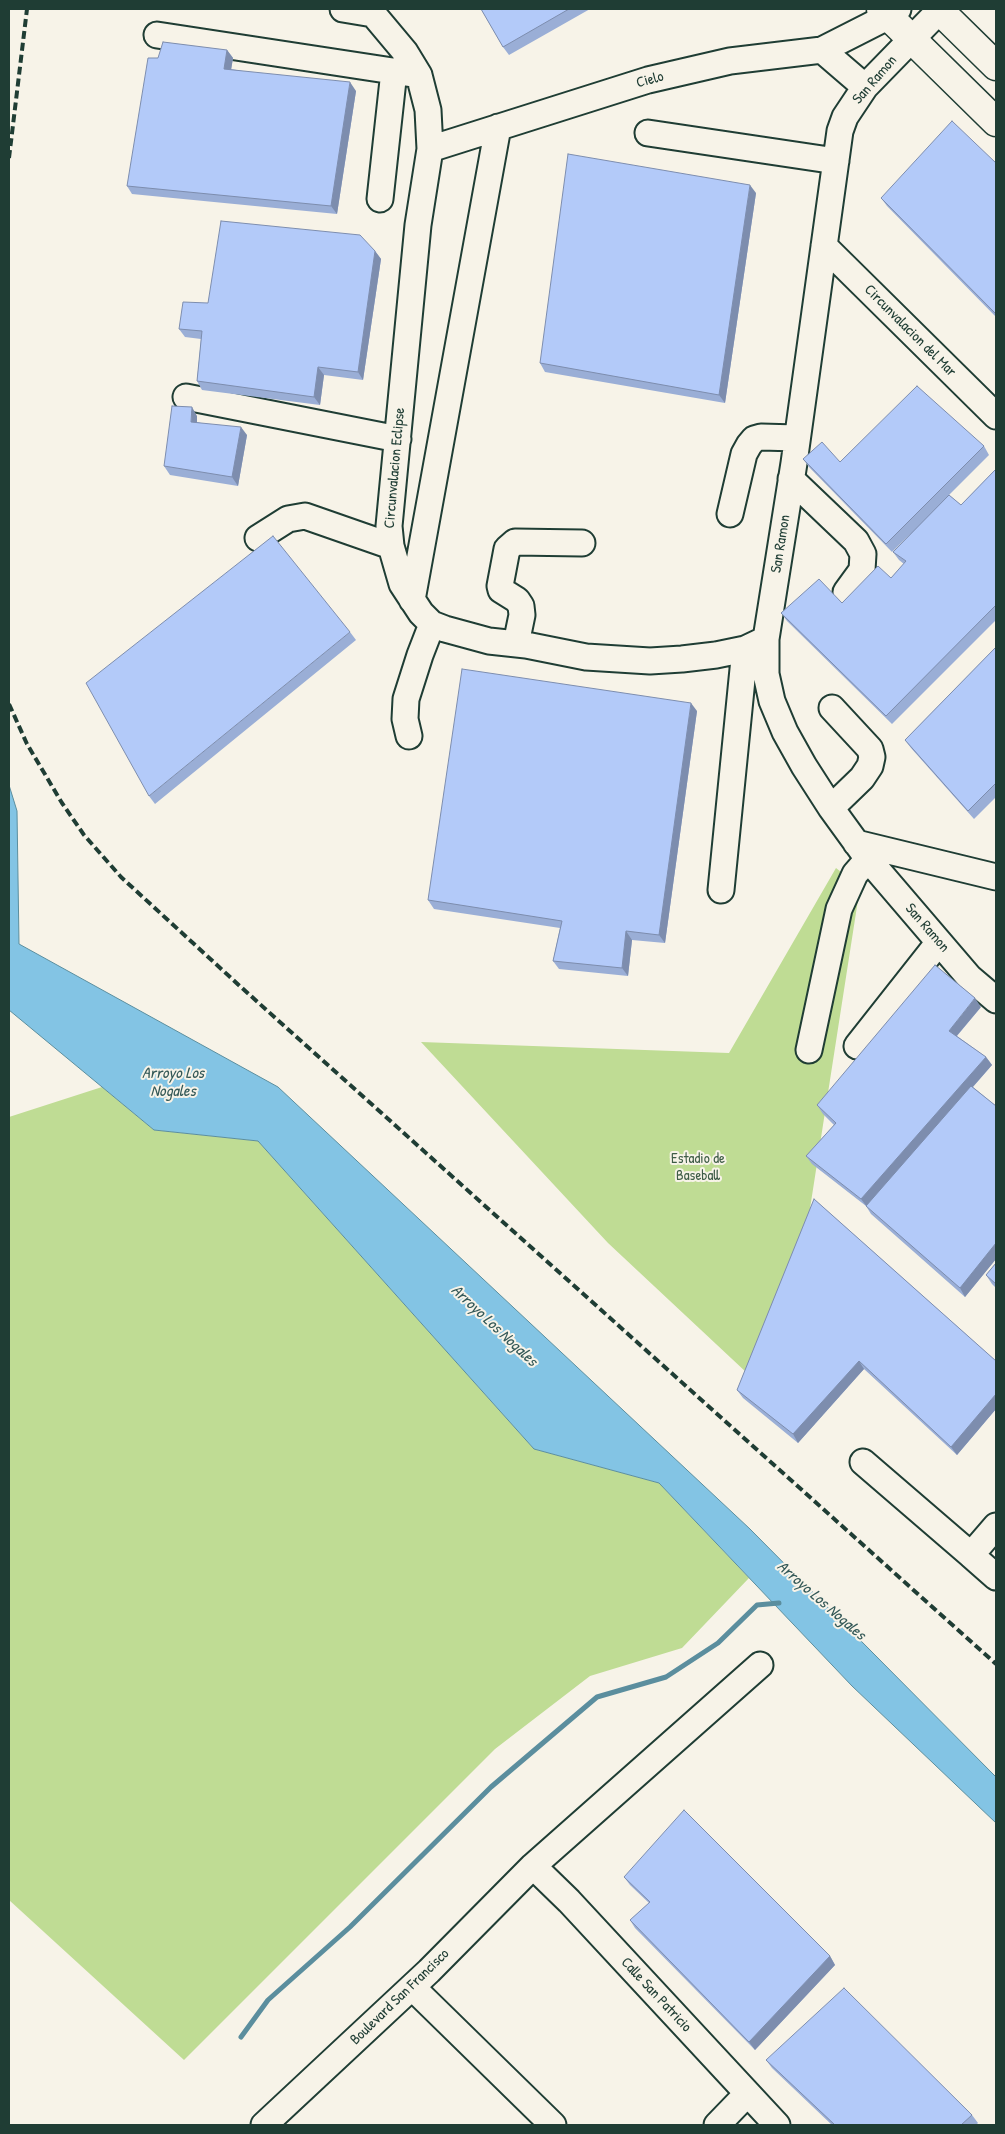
<!DOCTYPE html>
<html>
<head>
<meta charset="utf-8">
<style>
  body { margin:0 }
  #map { position:relative; width:1005px; height:2134px; overflow:hidden; background:#f7f3e8; font-family:"Patrick Hand",sans-serif }
  canvas { display:block }
  .frame { position:absolute; inset:0; border:10px solid #1f3d34; pointer-events:none }
</style>
</head>
<body>
<div id="map">
<canvas width="1005" height="2134"></canvas>
<div class="frame"></div>
</div>
<script>
const ctx = document.querySelector('canvas').getContext('2d');
ctx.lineJoin = 'round';
function fillPath(path, color) { ctx.fillStyle = color; ctx.fill(path, 'evenodd'); }
const shape = rows => new Path2D(rows.map(r => 'M' + r).join(''));
function stroke(path, color, width, dash) { ctx.strokeStyle = color; ctx.lineWidth = width; ctx.lineCap = dash ? 'butt' : 'round'; ctx.setLineDash(dash || []); ctx.stroke(path); }
function drawText(font, color, halo, rows, align = 'center') {
  ctx.font = font + ' "Patrick Hand",sans-serif'; ctx.lineWidth = 4; ctx.setLineDash([]); ctx.textBaseline = 'middle'; ctx.strokeStyle = halo; ctx.fillStyle = color; for (const [text, x, y, turn = 0] of rows) {
    ctx.save(); ctx.translate(x, y); ctx.rotate((+turn || 0) * Math.PI / 180); ctx.textAlign = isNaN(turn) ? turn : align; if (halo) ctx.strokeText(text, 0, 0); ctx.fillText(text, 0, 0); ctx.restore();
  }
}
fillPath(shape([
  [836,868,860,887,809,1215,747,1373,608,1243,421,1042,729,1053],
  [102,1087,154,1130,258,1141,534,1449,659,1483,749,1578,682,1648,590,1676,495,1749,184,2060,9,1900,9,1117]
]), '#bfdc94');
const water = shape([
  [9,785,17,811,19,944,278,1087,750,1529,996,1777,996,1823,852,1686,659,1483,534,1449,258,1141,154,1130,9,1010,9,785]
]);
fillPath(water, '#83c4e4');
stroke(water, '#5b8e9e', 1);
stroke(shape([
  [241,2037,268,2000,350,1927,491,1787,597,1697,666,1677,718,1643,757,1605,779,1603]
]), '#5b8e9e', 5);
const minor = shape([
  [343,9,373,14],
  [369,9,405,52,419,75,428,110,430,149,418,225,389,526,391,546,402,584,421,613,432,624,445,629,489,641,526,645,586,657,650,661,682,659,716,655,745,649,766,639],
  [941,9,865,87,845,117,840,131,794,463,766,639,766,674,772,701,785,732,804,766,831,808,868,859,939,942,969,977,996,1000],
  [157,35,419,75],
  [822,50,889,16,898,9],
  [648,133,836,161],
  [430,149,648,80,730,61,822,50,865,87],
  [380,199,394,71],
  [824,246,996,416],
  [186,397,398,439],
  [791,479,856,541,863,554,862,570,846,592],
  [730,514,744,454,749,445,754,439,761,437,797,438],
  [258,538,288,519,305,516,391,546],
  [412,600,498,127],
  [516,644,522,615,521,606,517,600,501,590,500,586,507,549,515,542,582,543],
  [409,736,405,719,406,699,420,655,432,624],
  [831,808,862,778,870,766,872,757,870,749,832,708],
  [856,843,996,877],
  [721,890,745,649],
  [857,1046,939,942],
  [809,1050,839,909,855,874,868,859],
  [863,1462,971,1555],
  [996,1526,971,1555,996,1577],
  [533,1866,569,1901,777,2125],
  [412,1987,553,2125],
  [264,2125,429,1971,533,1866,760,1665],
  [717,2125,747,2094]
]);
const highway = shape([
  [881,9,996,122],
  [938,9,996,66]
]);
stroke(minor, '#1f3d34', 29);
stroke(highway, '#1f3d34', 31);
stroke(minor, '#f7f3e8', 25);
stroke(highway, '#f7f3e8', 28);
stroke(shape([
  [9,158,27,9],
  [9,704,27,744,62,803,84,835,121,877,242,988,996,1664]
]), '#1f3d34', 4, [8, 4]);
fillPath(shape([
  [481,9,590,9,509,55,503,47],
  [227,50,233,58,231,69,356,91,337,214,132,194,127,186,158,58],
  [996,163,996,317,887,206,881,198],
  [756,193,725,403,545,372,540,363],
  [375,251,381,259,363,380,324,375,320,405,202,390,197,381,201,339,185,337,179,329,208,303],
  [197,416,197,422,247,435,238,486,170,475,164,466],
  [984,446,989,455,949,495,961,505,996,469,996,620,892,724,787,621,781,613,842,603,891,578,904,564,899,560,893,552,911,533,892,552,809,467,803,459,840,462],
  [350,632,356,640,155,804,149,796],
  [996,647,996,797,974,819,911,748,905,740],
  [697,711,665,943,632,940,628,976,559,969,553,961,560,928,434,909,428,900],
  [981,1007,957,1036,986,1057,992,1065,973,1087,996,1106,996,1259,965,1297,871,1214,866,1206,812,1164,806,1156,834,1125,823,1114,817,1105],
  [814,1199,996,1361,996,1409,957,1455,864,1369,798,1443,743,1398,737,1390],
  [996,1263,996,1288,992,1284,986,1275],
  [624,1877,830,1956,835,1965,755,2050,635,1928,630,1920,649,1903,630,1885],
  [766,2060,972,2115,978,2123,976,2125,832,2125,772,2068]
]), '#9aaed6');
fillPath(shape([
  [227,50,233,58,230,77,224,69],
  [350,82,356,91,337,214,331,206],
  [750,185,756,193,725,403,719,395],
  [375,251,381,259,363,380,358,372],
  [318,367,324,375,320,405,314,397],
  [192,407,197,416,197,430,191,422],
  [241,427,247,435,238,486,232,477],
  [691,703,697,711,665,943,659,935],
  [626,931,632,940,628,976,622,968],
  [975,998,981,1007,954,1039,949,1031],
  [986,1057,992,1065,867,1207,861,1199],
  [996,1243,996,1259,965,1297,960,1288],
  [859,1361,864,1369,798,1443,793,1434],
  [996,1394,996,1409,957,1455,951,1447],
  [830,1956,835,1965,755,2050,749,2042]
]), '#7d8dae');
const building = shape([
  [481,9,569,9,503,47,481,9],
  [163,42,227,50,224,69,350,82,331,206,127,186,148,58,158,58,163,42],
  [952,121,996,163,996,314,881,198,952,121],
  [568,154,750,185,719,395,540,363,568,154],
  [221,221,360,235,375,251,358,372,318,367,314,397,197,381,202,331,179,329,183,302,208,303,221,221],
  [917,386,984,446,886,544,803,459,822,442,840,462,917,386],
  [172,406,192,407,191,422,241,427,232,477,164,466,172,406],
  [996,469,996,605,886,716,781,613,819,579,842,603,878,566,891,578,906,561,893,552,949,495,961,505,996,469],
  [273,536,350,632,149,796,86,683,273,536],
  [996,647,996,783,968,811,905,740,996,647],
  [462,669,691,703,659,935,626,931,622,968,553,961,562,921,428,900,462,669],
  [935,965,975,998,949,1031,986,1057,861,1199,806,1156,836,1123,817,1105,935,965],
  [971,1086,996,1106,996,1243,960,1288,866,1206,971,1086],
  [814,1199,996,1361,996,1394,951,1447,859,1361,793,1434,737,1390,814,1199],
  [996,1263,996,1284,986,1275,996,1263],
  [684,1810,830,1956,749,2042,630,1920,650,1902,624,1877,684,1810],
  [844,1988,972,2115,961,2125,835,2125,766,2060,844,1988]
]);
fillPath(building, '#b3caf9');
stroke(building, '#7d8dae', 1);
drawText('15px', '#1f3d34', '#f7f3e8', [
  ["Cielo",650,80,-15],
  ["San Ramon",875,80,-49],
  ["Circunvalacion del Mar",910,331,45],
  ["Circunvalacion Eclipse",395,468,-85],
  ["San Ramon",781,544,-81],
  ["San Ramon",927,928,49],
  ["Calle San Patricio",656,1995,47],
  ["Boulevard San Francisco",400,1997,-44]
]);
drawText('15px', '#3f5d47', '#f7f3e8', [
  ["Estadio de",698,1159],
  ["Baseball",698,1176]
]);
drawText('italic 16px', '#335857', '#f7f3e8', [
  ["Arroyo Los",173,1074],
  ["Nogales",173,1092],
  ["Arroyo Los Nogales",494,1326,43],
  ["Arroyo Los Nogales",821,1601,41]
]);
</script>
</body>
</html>
